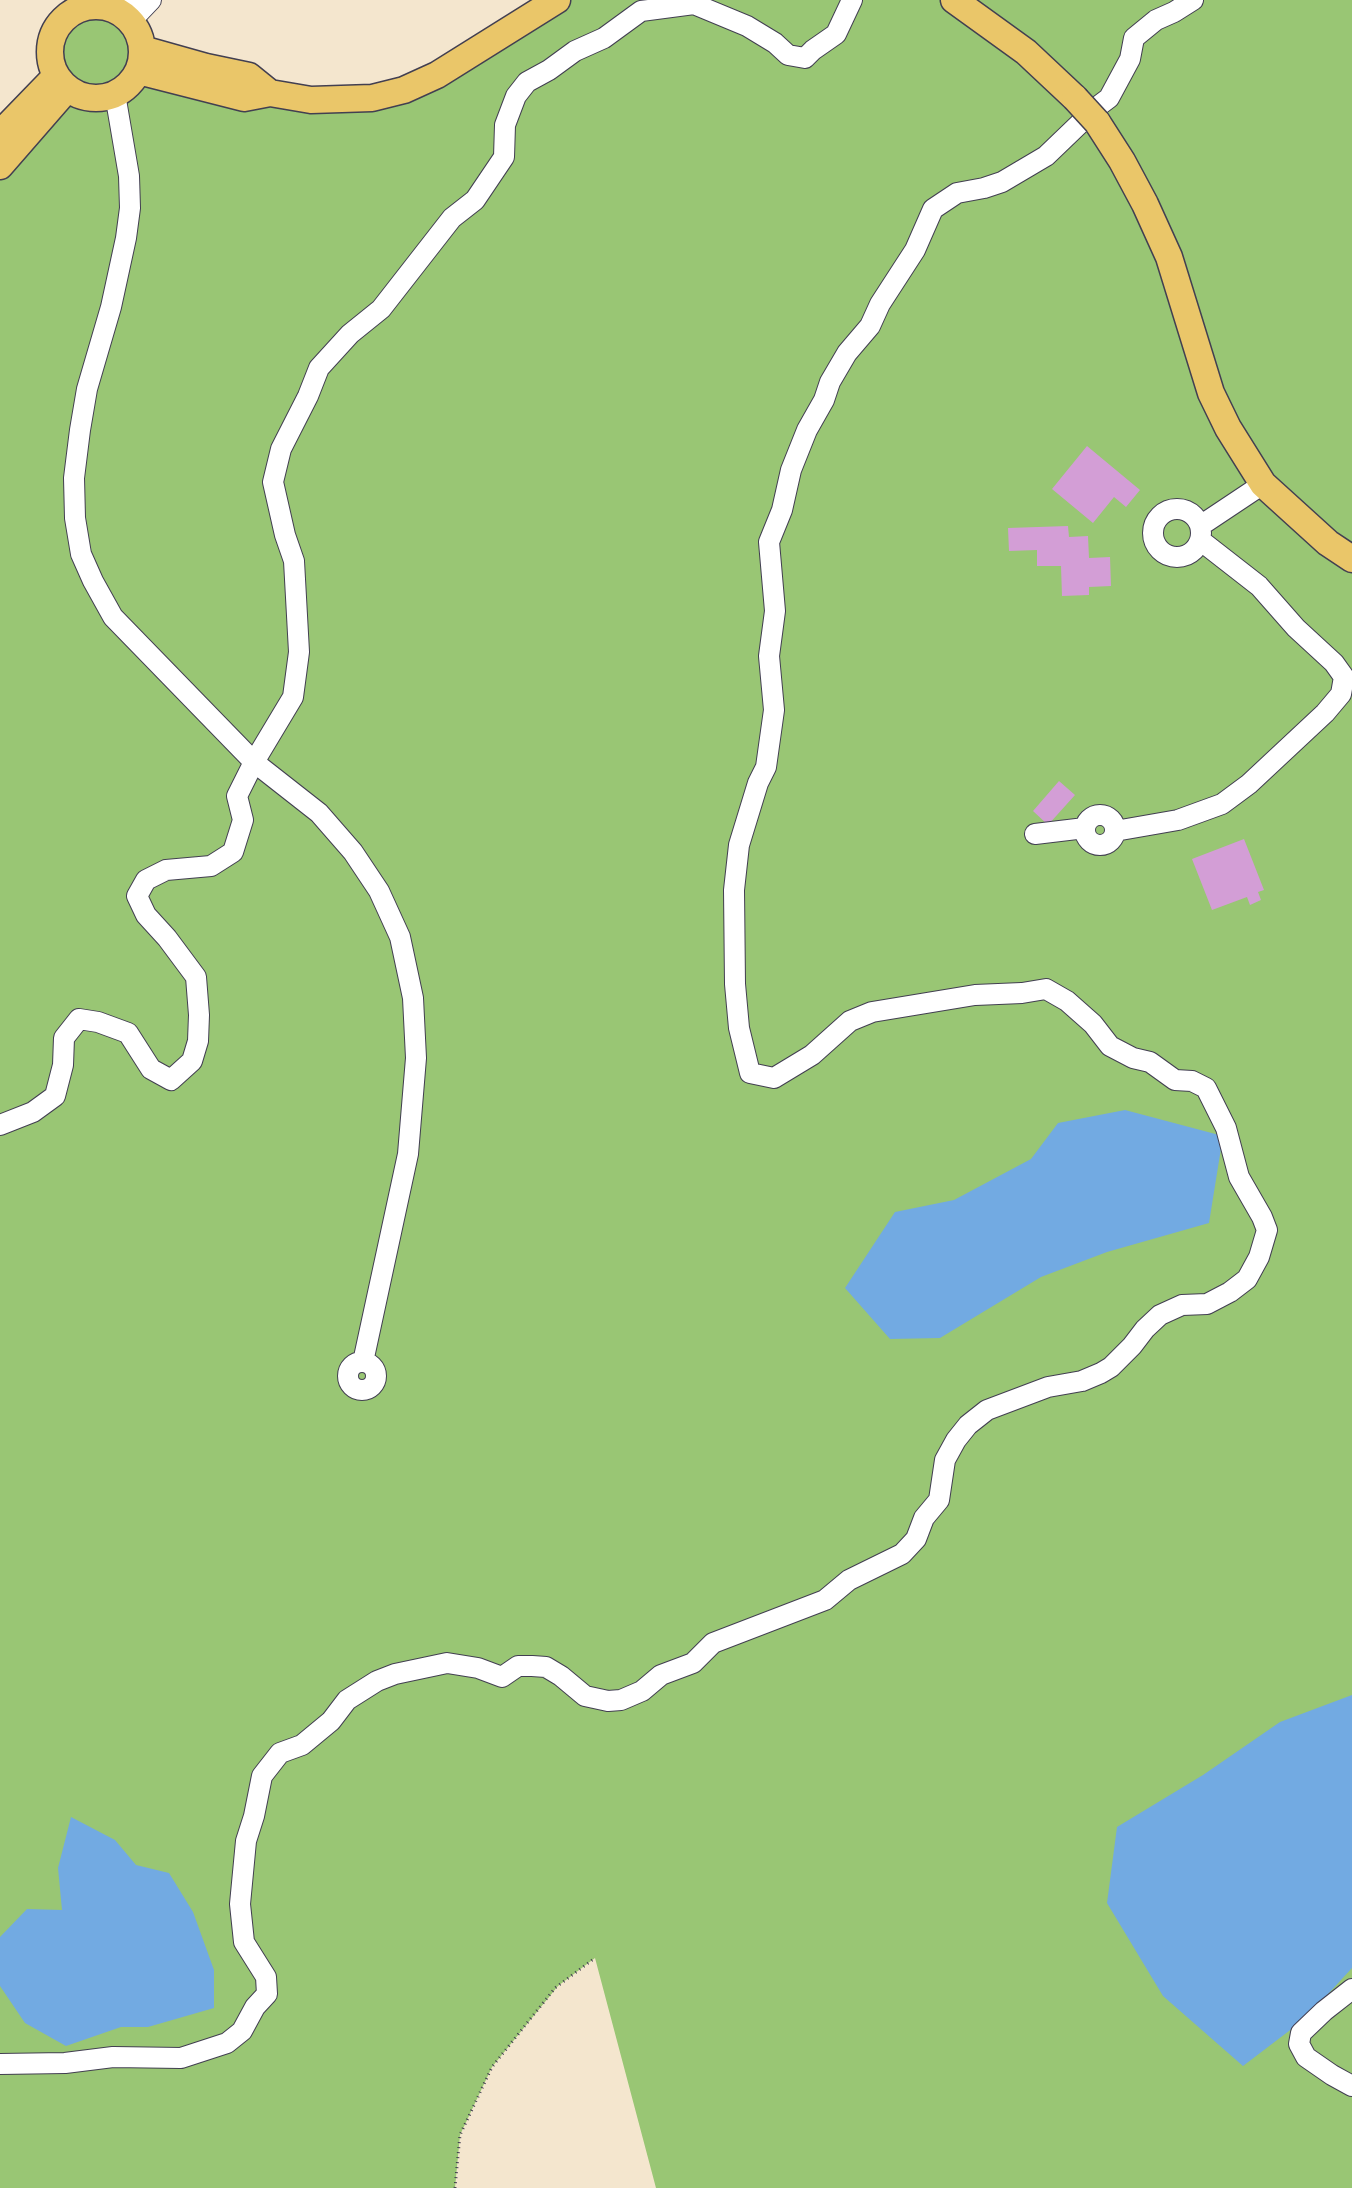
<!DOCTYPE html>
<html>
<head>
<meta charset="utf-8">
<style>
  body { margin:0 }
  canvas { display:block; background:#f4e6ce }
</style>
</head>
<body>
<canvas width="1352" height="2188"></canvas>
<script>
const ctx = document.querySelector('canvas').getContext('2d');
ctx.lineJoin = 'round';
function fillPath(path, color) { ctx.fillStyle = color; ctx.fill(path, 'evenodd'); }
const shape = rows => new Path2D(rows.map(r => 'M' + r).join(''));
function stroke(path, color, width, dash) { ctx.strokeStyle = color; ctx.lineWidth = width; ctx.lineCap = dash ? 'butt' : 'round'; ctx.setLineDash(dash || []); ctx.stroke(path); }
fillPath(shape([
  [557,0,1352,0,1352,2188,656,2188,595,1958,558,1986,492,2067,460,2135,455,2188,0,2188,0,166,56,76,50,60,50,42,57,26,68,13,84,6,100,5,119,11,131,21,139,34,142,49,249,76,372,98]
]), '#99c674');
fillPath(shape([
  [1125,1110,1223,1136,1209,1223,1107,1252,1041,1277,940,1338,890,1339,845,1288,895,1212,954,1200,1031,1159,1058,1123],
  [1352,1695,1352,1968,1306,2018,1243,2066,1163,1996,1107,1903,1117,1827,1203,1775,1280,1722],
  [71,1817,115,1840,136,1865,169,1873,193,1912,214,1970,214,2008,148,2027,121,2027,66,2046,25,2023,0,1986,0,1937,27,1909,62,1910,58,1868]
]), '#72aae2');
fillPath(shape([
  [1087,446,1140,490,1126,507,1114,497,1093,523,1052,489],
  [1068,526,1069,537,1088,536,1089,558,1110,557,1111,586,1089,587,1089,595,1062,596,1061,566,1037,566,1037,550,1009,551,1008,528],
  [1059,781,1075,795,1048,825,1033,811],
  [1244,839,1264,890,1258,892,1261,900,1250,905,1247,897,1212,910,1192,859]
]), '#d39ed6');
const minor = shape([
  [84,0,84,6],
  [100,0,100,5],
  [119,11,131,0],
  [131,21,151,0],
  [115,94,129,176,130,208,126,238,111,307,87,389,80,430,74,478,75,518,81,554,93,581,113,617,254,762,319,813,353,852,379,891,400,937,413,998,416,1058,408,1154,363,1362],
  '1153 533a24 24 0 1 1 48 0a24 24 0 1 1-48 0Z',
  [1200,526,1263,484],
  '1085 830a15 15 0 1 1 30 0a15 15 0 1 1-30 0Z',
  [1115,831,1178,820,1222,804,1249,784,1325,713,1341,694,1344,677,1334,663,1296,628,1259,586,1200,540],
  [1035,834,1085,828],
  [0,1125,33,1112,55,1096,63,1065,64,1038,79,1019,98,1022,128,1033,151,1069,171,1080,192,1061,198,1041,199,1015,196,977,167,938,146,915,137,896,146,880,166,870,211,866,233,852,243,820,237,796,254,762,293,697,299,652,294,561,285,535,273,482,281,449,308,396,319,368,350,334,381,309,452,218,475,200,504,157,505,125,516,96,527,82,549,70,575,51,604,38,641,11,694,4,747,26,775,43,788,55,805,58,813,50,836,34,852,0],
  '348 1376a14 14 0 1 1 28 0a14 14 0 1 1-28 0Z',
  [1352,1989,1324,2011,1301,2033,1299,2044,1306,2057,1332,2075,1352,2086],
  [0,2064,65,2063,113,2057,181,2058,227,2043,242,2031,255,2007,267,1994,266,1977,244,1942,240,1904,246,1841,254,1816,262,1776,280,1753,302,1745,331,1721,347,1700,377,1681,395,1674,447,1663,478,1668,502,1677,518,1666,532,1666,546,1667,561,1676,585,1696,608,1701,621,1700,642,1691,661,1675,693,1663,713,1643,825,1600,849,1580,902,1554,916,1539,924,1518,939,1500,945,1460,956,1440,968,1425,987,1410,1048,1387,1082,1381,1101,1373,1111,1367,1132,1346,1145,1329,1160,1315,1182,1305,1207,1304,1230,1292,1247,1279,1259,1257,1267,1230,1262,1217,1239,1177,1226,1128,1206,1088,1192,1081,1175,1080,1150,1062,1133,1058,1110,1046,1093,1024,1067,1001,1046,989,1022,993,975,995,872,1012,850,1021,812,1055,774,1078,750,1073,739,1028,735,984,734,890,739,845,758,783,766,767,774,710,769,656,775,611,769,542,782,510,791,470,807,430,824,400,830,382,847,353,870,326,880,304,915,250,933,209,957,193,984,188,1002,182,1046,156,1097,107,1109,98,1130,59,1134,38,1156,20,1174,12,1193,0]
]);
const major = shape([
  [954,0,1026,52,1075,98],
  '50 52a46 46 0 1 1 92 0a46 46 0 1 1-92 0Z',
  [142,49,206,67,249,76,270,93],
  [138,71,244,98,270,93,311,100,372,98,404,90,437,75,557,0],
  [1097,122,1122,161,1145,204,1169,257,1211,393,1228,428,1263,484,1328,543,1352,559],
  [0,134,56,76],
  [0,166,67,89]
]);
stroke(minor, '#423f51', 22);
stroke(major, '#423f51', 29);
stroke(shape([
  [455,2188,460,2135,492,2067,555,1988,595,1958]
]), '#423f51', 3, [1, 4]);
stroke(minor, '#fff', 20);
stroke(major, '#eac669', 26);
const majorBridge = shape([
  [1075,98,1097,122]
]);
stroke(majorBridge, '#423f51', 29, []);
stroke(majorBridge, '#eac669', 26);
</script>
</body>
</html>
